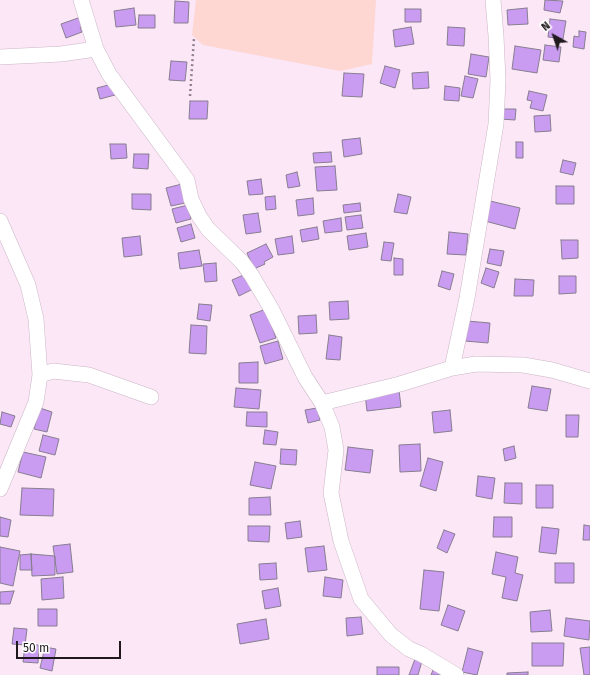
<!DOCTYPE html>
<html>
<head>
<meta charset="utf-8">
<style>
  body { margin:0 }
  #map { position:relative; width:590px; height:675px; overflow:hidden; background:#fce7f7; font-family:"Fira Sans",sans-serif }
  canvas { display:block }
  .north { position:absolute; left:534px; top:16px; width:40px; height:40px; -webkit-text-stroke:3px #fff; paint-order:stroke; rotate:320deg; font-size:11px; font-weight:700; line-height:16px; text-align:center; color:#1f181d }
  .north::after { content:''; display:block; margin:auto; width:14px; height:18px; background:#1f181d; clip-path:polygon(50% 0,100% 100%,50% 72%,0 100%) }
  .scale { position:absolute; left:16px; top:641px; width:105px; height:18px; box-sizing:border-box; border:2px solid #1f181d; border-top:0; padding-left:5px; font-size:12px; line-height:14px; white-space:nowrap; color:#1f181d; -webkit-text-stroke:3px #fff; paint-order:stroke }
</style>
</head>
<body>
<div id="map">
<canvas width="590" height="675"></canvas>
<div class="north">N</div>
<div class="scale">50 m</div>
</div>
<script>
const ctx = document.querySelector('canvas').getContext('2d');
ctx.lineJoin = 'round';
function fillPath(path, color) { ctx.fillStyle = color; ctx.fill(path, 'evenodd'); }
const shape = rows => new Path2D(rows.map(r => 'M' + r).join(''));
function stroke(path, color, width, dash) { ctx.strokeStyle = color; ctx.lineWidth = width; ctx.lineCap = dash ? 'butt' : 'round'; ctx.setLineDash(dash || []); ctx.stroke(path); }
fillPath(shape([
  [196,0,376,0,372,64,340,71,203,45,192,35]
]), '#fed6d2');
const building = shape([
  [545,0,563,1,560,13,544,10,545,0],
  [175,1,189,2,188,23,174,23,175,1],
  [134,8,136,25,116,27,114,11,134,8],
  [527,8,528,24,508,25,507,10,527,8],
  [405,9,421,9,421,22,405,22,405,9],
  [139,15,155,15,155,28,138,28,139,15],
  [81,17,84,26,80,28,82,32,66,38,61,24,81,17],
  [550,19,566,21,563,39,548,37,550,19],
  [411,27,414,44,395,47,393,30,411,27],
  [448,27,465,28,464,46,447,45,448,27],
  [579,31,586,32,584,49,573,47,574,36,579,37,579,31],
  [545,45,561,47,559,62,543,60,545,45],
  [515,46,541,50,537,73,512,69,515,46],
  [471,54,489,57,486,77,468,74,471,54],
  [171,61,187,62,185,81,169,80,171,61],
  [385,66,400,70,395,88,380,83,385,66],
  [428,72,429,88,413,89,412,73,428,72],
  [344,73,364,74,362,97,342,96,344,73],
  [465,76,478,79,473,98,461,96,465,76],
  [112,84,115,95,100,99,97,88,112,84],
  [445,86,460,88,459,101,444,100,445,86],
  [529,91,547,95,543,111,530,108,532,101,527,100,529,91],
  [190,101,208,101,207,119,189,119,190,101],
  [500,109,516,109,515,120,500,119,500,109],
  [550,115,551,131,535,132,534,116,550,115],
  [360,138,362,154,344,157,342,140,360,138],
  [516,142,523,142,523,158,516,158,516,142],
  [110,144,126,144,127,158,111,159,110,144],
  [331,152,332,162,314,163,313,153,331,152],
  [134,154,149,154,148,169,133,168,134,154],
  [563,160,576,163,573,175,560,172,563,160],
  [335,166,337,190,317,191,315,167,335,166],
  [297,172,300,186,288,188,286,175,297,172],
  [261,179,263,194,249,195,247,181,261,179],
  [186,183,190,202,171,206,166,188,186,183],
  [556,186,574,186,574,204,556,204,556,186],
  [132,194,151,194,151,210,132,209,132,194],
  [398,194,411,197,407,214,394,212,398,194],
  [275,196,276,209,266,210,265,197,275,196],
  [313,198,314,214,298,216,296,200,313,198],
  [490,201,520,208,515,229,485,221,490,201],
  [360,203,361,211,344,213,343,205,360,203],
  [188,205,191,219,176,223,172,209,188,205],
  [258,213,261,232,246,234,243,215,258,213],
  [361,215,363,228,347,230,345,217,361,215],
  [341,218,342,231,325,233,323,221,341,218],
  [191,224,195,238,181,242,177,228,191,224],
  [317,227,319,239,302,242,300,230,317,227],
  [449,232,468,234,466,255,447,254,449,232],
  [366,233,368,247,349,250,347,236,366,233],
  [140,236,142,255,124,257,122,238,140,236],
  [292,236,294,253,278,255,275,239,292,236],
  [561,240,578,240,578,258,562,259,561,240],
  [384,242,394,243,391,261,381,260,384,242],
  [266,244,273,257,264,262,265,264,254,269,247,253,266,244],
  [490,249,504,251,501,266,487,263,490,249],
  [199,250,202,266,180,269,178,253,199,250],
  [394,258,403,259,403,275,394,275,394,258],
  [216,263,217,281,205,282,203,264,216,263],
  [486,268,499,272,494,288,481,283,486,268],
  [442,271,454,274,450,290,438,286,442,271],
  [248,273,255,288,239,296,232,280,248,273],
  [559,276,576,276,576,293,559,294,559,276],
  [515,279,534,280,533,296,514,296,515,279],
  [348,301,349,319,330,320,329,302,348,301],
  [199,304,212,305,210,321,197,319,199,304],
  [266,309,276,338,260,343,250,315,266,309],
  [316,315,317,333,299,334,298,316,316,315],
  [467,321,490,323,488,343,465,341,467,321],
  [191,325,207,326,206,354,189,353,191,325],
  [329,335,342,337,340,360,326,359,329,335],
  [278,341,283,359,265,364,260,346,278,341],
  [258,362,258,383,239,383,239,363,258,362],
  [532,386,551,389,547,411,528,408,532,386],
  [236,388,261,390,259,409,234,407,236,388],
  [399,390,401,407,367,411,365,394,399,390],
  [40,408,52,412,47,432,34,429,40,408],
  [317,408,320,420,308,423,305,410,317,408],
  [450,410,452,431,434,433,432,412,450,410],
  [2,412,15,416,11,427,0,424,2,412],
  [247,412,267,412,267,427,246,426,247,412],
  [566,415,579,415,578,437,566,437,566,415],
  [265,430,278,432,276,445,263,444,265,430],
  [43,435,59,439,55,455,39,451,43,435],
  [420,444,421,471,400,472,399,445,420,444],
  [514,446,516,458,505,461,503,449,514,446],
  [348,447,373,450,370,473,345,470,348,447],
  [281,449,297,450,296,465,280,464,281,449],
  [23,452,46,457,41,478,18,472,23,452],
  [428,458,443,462,436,491,420,486,428,458],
  [255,462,276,466,271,489,250,485,255,462],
  [478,476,495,478,492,499,476,496,478,476],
  [505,483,522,483,522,504,504,503,505,483],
  [536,485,553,485,553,508,536,508,536,485],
  [22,488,54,489,53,516,20,515,22,488],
  [270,497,271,515,249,515,249,498,270,497],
  [0,517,11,520,8,537,0,536,0,517],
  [494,517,512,517,512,537,493,537,494,517],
  [300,521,302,537,287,539,285,523,300,521],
  [584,525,590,526,590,540,583,540,584,525],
  [248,526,270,526,269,542,248,541,248,526],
  [542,527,559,529,556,554,539,552,542,527],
  [444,530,455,534,447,553,437,548,444,530],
  [70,544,73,572,57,574,53,546,70,544],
  [324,546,327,570,308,572,305,548,324,546],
  [0,547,20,551,13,586,0,583,0,547],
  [496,552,518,557,515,573,523,575,517,601,502,598,506,577,492,574,496,552],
  [31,554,55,556,55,575,32,576,31,554],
  [31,554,32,570,20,570,20,555,31,554],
  [276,563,277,579,260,580,259,564,276,563],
  [555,563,574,563,574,583,555,583,555,563],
  [424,570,444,572,439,611,420,609,424,570],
  [63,577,64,598,42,600,41,579,63,577],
  [325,577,343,580,341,598,323,596,325,577],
  [278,588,281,606,265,609,262,591,278,588],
  [14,591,10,604,0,604,0,592,14,591],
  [448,605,465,611,458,631,441,625,448,605],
  [38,609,57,609,57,626,38,626,38,609],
  [550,610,552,631,531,632,530,612,550,610],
  [361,617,363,634,347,636,346,618,361,617],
  [566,618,590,621,589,640,564,636,566,618],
  [266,619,269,639,240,644,237,624,266,619],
  [14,628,27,629,25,645,12,644,14,628],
  [532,643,564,643,563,666,532,666,532,643],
  [25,645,39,645,38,663,23,662,25,645],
  [45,647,56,649,52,671,40,668,45,647],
  [590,647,590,675,584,675,580,648,590,647],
  [468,648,483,652,477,675,462,672,468,648],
  [415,659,422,661,418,675,409,675,415,659],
  [377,667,399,667,399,675,377,675,377,667],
  [433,670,448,673,447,675,431,675,433,670],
  [528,672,528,675,507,675,507,673,528,672]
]);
fillPath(building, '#ca9cf1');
stroke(building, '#877d90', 1);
const minor = shape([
  [81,0,96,49],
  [0,57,61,54,96,49,109,74,187,180,191,199,199,216,208,229,242,262,252,276,272,310,305,377,322,403,332,427,336,450,331,493,341,541,361,599,391,635,409,649,421,654,456,675],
  [0,221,28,285,36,319,40,375,36,402,0,489],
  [452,368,467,298,496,124,498,80,496,36,493,0],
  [40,375,53,371,89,375,151,397],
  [322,403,400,384,452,368,476,364,523,365,552,370,590,381]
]);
stroke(minor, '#cab6c5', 16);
stroke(shape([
  [190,96,194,38]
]), '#91828d', 2.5, [2, 3]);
stroke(minor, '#fff', 15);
</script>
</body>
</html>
